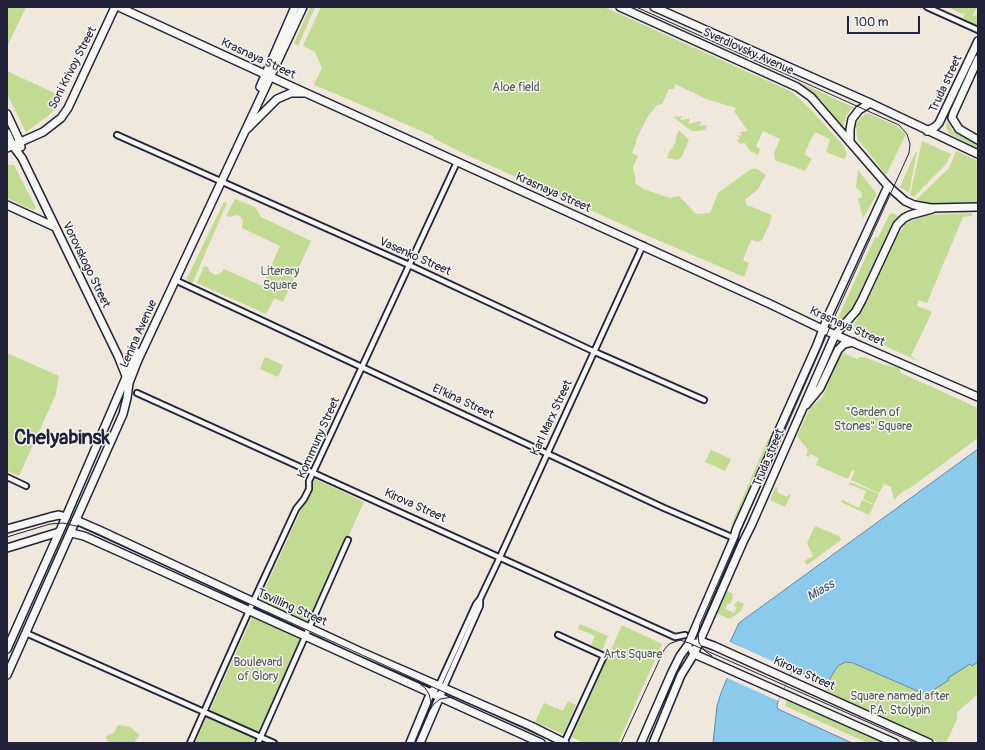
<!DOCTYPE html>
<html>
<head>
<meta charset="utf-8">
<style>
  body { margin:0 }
  #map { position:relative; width:985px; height:750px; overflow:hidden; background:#f0e7dd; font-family:Pangolin,sans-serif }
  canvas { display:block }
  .frame { position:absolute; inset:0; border:8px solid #22223b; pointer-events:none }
  .scale { position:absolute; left:847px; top:16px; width:73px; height:18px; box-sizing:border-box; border:2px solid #22223b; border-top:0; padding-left:5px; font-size:12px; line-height:14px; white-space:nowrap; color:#22223b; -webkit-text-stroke:3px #f6f6f2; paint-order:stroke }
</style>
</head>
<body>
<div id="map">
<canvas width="985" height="750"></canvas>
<div class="frame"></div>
<div class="scale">100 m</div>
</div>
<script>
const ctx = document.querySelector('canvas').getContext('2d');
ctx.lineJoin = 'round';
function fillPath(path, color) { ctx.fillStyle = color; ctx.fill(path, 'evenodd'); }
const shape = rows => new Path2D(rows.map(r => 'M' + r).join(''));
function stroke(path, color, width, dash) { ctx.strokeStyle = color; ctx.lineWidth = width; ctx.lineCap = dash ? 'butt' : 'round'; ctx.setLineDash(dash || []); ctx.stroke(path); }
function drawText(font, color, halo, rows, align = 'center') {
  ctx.font = font + ' Pangolin,sans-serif'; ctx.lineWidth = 3; ctx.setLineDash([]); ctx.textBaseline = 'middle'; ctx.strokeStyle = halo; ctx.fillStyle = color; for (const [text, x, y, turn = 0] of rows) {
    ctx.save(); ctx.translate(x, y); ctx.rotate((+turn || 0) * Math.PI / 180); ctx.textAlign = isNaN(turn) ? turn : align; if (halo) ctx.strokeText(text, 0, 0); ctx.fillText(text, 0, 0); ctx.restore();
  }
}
fillPath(shape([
  [7,7,26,7,7,47],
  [310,7,315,7,298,46,294,43],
  [321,7,604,7,792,92,812,111,843,145,847,154,844,159,826,152,830,139,815,132,804,154,812,159,805,171,775,160,774,153,780,139,763,131,756,146,760,149,758,155,750,151,745,143,740,144,737,140,740,139,738,136,742,135,740,132,748,131,734,111,736,108,706,99,675,84,674,89,669,89,662,104,657,105,647,118,636,140,636,143,632,153,638,156,633,167,636,181,635,183,643,189,670,198,679,196,696,214,710,213,718,193,751,169,757,169,766,175,758,189,745,200,747,205,772,215,769,225,762,240,758,242,751,240,743,260,749,263,744,277,648,236,467,155,433,138,433,136,343,97,314,85,322,68,315,52,303,46],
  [948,7,977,7,972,17,978,14,978,26,975,26,962,20,965,13,962,14],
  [7,71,63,97,58,107,49,115,26,132,7,94],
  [801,83,853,107,846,116,843,127,821,100],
  [867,113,897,126,906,134,886,175,857,138,856,125,859,119],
  [682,116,680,120,690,119,688,124,701,121,699,126,707,125,705,130,697,131,692,131,673,117],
  [947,121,953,131,978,144,978,149,948,133,946,127],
  [679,130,689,140,681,158,677,160,667,158,670,150,674,147,673,146,676,142,676,137],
  [922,141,951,154,946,164,914,197,910,195],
  [956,151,978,161,978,202,932,203,916,200,949,168],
  [917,152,909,193,900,187,915,153],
  [7,165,14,165,36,208,33,210,7,198],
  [858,170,876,193,876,196,863,218,858,199,862,197,861,192,856,187],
  [235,199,255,207,261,217,311,241,283,302,274,298,266,314,197,283,204,266,208,267,209,271,215,275,221,273,224,269,262,286,280,246,242,228,243,220,240,216,237,215,230,217,226,216],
  [224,202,227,203,192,284,188,282,187,278],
  [892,213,898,216,891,226,857,302,843,320,838,318,875,237,878,238,889,215],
  [972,213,972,216,963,217,927,303,918,300,917,306,932,312,911,356,918,361,855,332,853,328,854,325,868,300,897,237,905,224,911,221,926,215],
  [7,353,59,376,56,394,19,476,7,471],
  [844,353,854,358,856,358,857,360,859,357,864,357,885,365,899,368,901,373,978,408,978,438,910,488,902,492,894,500,891,487,884,484,879,493,851,480,855,471,852,470,848,479,816,465,819,458,810,454,809,457,806,456,808,450,797,436,810,408,822,398,841,354],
  [265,357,283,365,278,377,260,369],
  [768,439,770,440,770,444,733,527,731,525],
  [711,450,731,459,725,471,705,462],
  [315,479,364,502,254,743,195,743],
  [850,482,879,494,874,504,863,499,866,491,849,484],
  [776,487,778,488,777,492,787,497,789,494,791,494,785,507,770,500],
  [842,500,859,508,862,500,874,505,869,515,841,502],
  [815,526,839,536,841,540,807,565,804,561,813,556,807,543],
  [727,591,733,594,732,597,733,597,730,604,728,603,725,609,734,613,737,607,734,606,737,601,744,604,741,611,730,619,716,613],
  [580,624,608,636,602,650,591,645,595,636,578,629],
  [622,625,662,644,618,743,584,743,572,737],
  [846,662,853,663,929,696,931,691,949,680,947,678,970,664,972,666,978,662,978,694,957,712,957,719,946,743,940,743,852,704,825,690,835,669,839,665],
  [787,700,884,743,868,743,785,706],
  [568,701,576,705,563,734,535,722,544,703,563,711],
  [118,725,130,727,140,735,135,741,135,743,108,743,108,740,106,739,107,735,114,733]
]), '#c1db92');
const water = shape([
  [978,449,978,662,972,666,970,664,948,678,949,680,932,691,929,696,853,663,846,662,839,665,835,670,827,684,793,669,778,701,777,706,778,709,852,743,713,743,717,706,721,693,740,647,730,642,739,623,978,449]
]);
fillPath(water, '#8ccaec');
stroke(water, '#6287a5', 1);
fillPath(shape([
  [730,642,792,670,778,701,725,677,738,648,729,644]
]), '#f0e7dd');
const street = shape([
  [927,7,978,30],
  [117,135,409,265,595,352,704,400],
  [175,280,664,508,734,538],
  [137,393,675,637,685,635],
  [7,477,26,486],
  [26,633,274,743],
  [558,635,604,656,564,743],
  [439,685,476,604,480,599,500,557,643,245],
  [444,687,480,606,480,599],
  [190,743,253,602,296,509,304,499,309,489,309,481,457,162],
  [258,743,348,540]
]);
const secondary = shape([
  [119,7,284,83,770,304,822,329,978,397],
  [7,114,20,142,21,147],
  [247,129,277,99,291,93,303,93],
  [7,133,13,146,22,158,118,356,126,376],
  [7,148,43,132,61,118,68,108,115,7],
  [7,205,55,227],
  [806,405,820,388,838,350,844,344,853,342],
  [76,520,99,530,359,651,531,726,565,743],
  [7,529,50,517,59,515,66,517],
  [71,533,84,536,133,558,541,743],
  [7,548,59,532],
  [696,643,703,642,714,646,929,743],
  [692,650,694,654,708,660,895,743],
  [410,743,431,692,434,690],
  [420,743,441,694],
  [641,743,672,672,680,656,688,645,734,538,736,530,771,452,775,439,817,345,828,316,888,186],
  [653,743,681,675,694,654,743,542,751,526,835,335,856,311,862,300,897,225,904,218,910,215,932,209]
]);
const primary = shape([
  [620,7,797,87,811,97,888,186,905,201,914,205,931,208,978,207],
  [654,7,870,103,978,154],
  [978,59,953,114,952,118,959,129,978,140],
  [260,87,295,7],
  [927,131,935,127,939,123,978,41],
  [850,142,850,129,852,119,859,110,870,103],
  [7,649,62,526,137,352],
  [7,675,123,414,127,398,129,383,138,360,303,7]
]);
stroke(street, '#22223b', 8);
stroke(secondary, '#22223b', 10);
stroke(primary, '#22223b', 10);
stroke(street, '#f6f6f2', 4.5);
stroke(secondary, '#f6f6f2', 7);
stroke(primary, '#f6f6f2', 7);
stroke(shape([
  [636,7,899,125,907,134,910,144,909,153,834,318,700,624,698,634,699,643,705,651,712,656],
  [7,537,50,524,63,523,80,527,556,743],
  [421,685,425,688,429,694,431,702,429,711],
  [415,743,429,711,434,704,440,699,453,697],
  [621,743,664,650,669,644,680,640,689,643,915,743]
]), '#22223b', 1);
drawText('12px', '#22223b', '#f6f6f2', [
  ["Sverdlovsky Avenue",748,52,24],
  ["Krasnaya Street",258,59,25],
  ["Soni Krivoy Street",73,68,-63],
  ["Truda street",946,84,-65],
  ["Krasnaya Street",553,193,24],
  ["Vasenko Street",415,257,24],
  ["Vorovskogo Street",86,265,64],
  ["Krasnaya Street",847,327,24],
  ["Lenina Avenue",139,334,-66],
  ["El'kina Street",463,402,25],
  ["Karl Marx Street",552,418,-65],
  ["Kommuny Street",319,438,-66],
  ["Truda street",769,458,-67],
  ["Kirova Street",415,506,24],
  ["Tsvilling Street",292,608,24],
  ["Kirova Street",804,674,24]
]);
drawText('12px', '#525a55', '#f6f6f2', [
  ["Aloe field",516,88],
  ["Literary",280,272],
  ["Square",280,286],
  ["\"Garden of",873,413],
  ["Stones\" Square",873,427],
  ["Arts Square",633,655],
  ["Boulevard",258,663],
  ["of Glory",258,677],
  ["Square named after",900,697],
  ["P.A. Stolypin",900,711]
]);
drawText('italic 13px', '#425470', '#f6f6f2', [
  ["Miass",821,591,-31]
]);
drawText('bold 20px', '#22223b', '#f6f6f2', [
  ["Chelyabinsk",62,439]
]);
</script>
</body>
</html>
